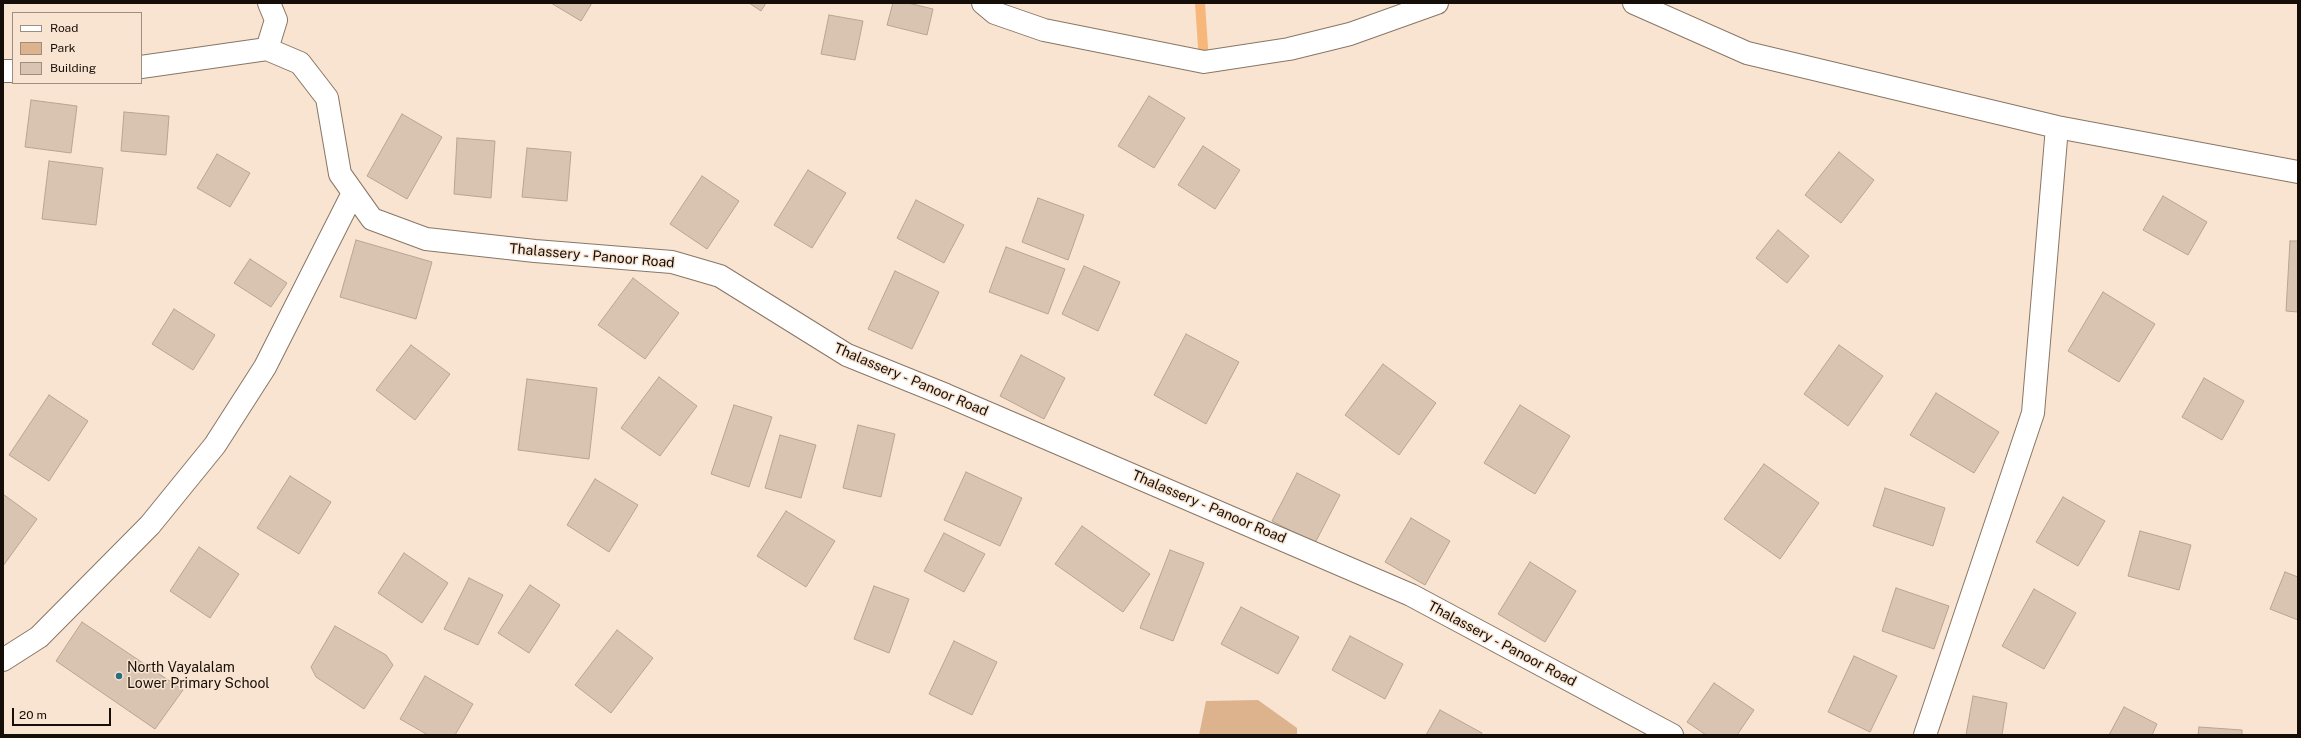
<!DOCTYPE html>
<html>
<head>
<meta charset="utf-8">
<style>
  body { margin:0 }
  #map { position:relative; width:2301px; height:738px; overflow:hidden; background:#f9e4d1; font-family:"Public Sans",sans-serif }
  canvas { display:block }
  .frame { position:absolute; inset:0; border:4px solid #150e08; pointer-events:none }
  .legend { position:absolute; left:12px; top:12px; width:130px; height:72px; box-sizing:border-box; background:#f9e4d1; border:1px solid #9e8e81; margin:0; padding:5px 7px; list-style:none; font-size:12px; color:#150e08 }
  .legend li { display:flex; align-items:center; gap:8px; height:20px }
  .legend b { width:20px; border:1px solid #9e8e81 }
  .scale { position:absolute; left:12px; top:708px; width:99px; height:18px; box-sizing:border-box; border:2px solid #150e08; border-top:0; padding-left:5px; font-size:12px; line-height:14px; white-space:nowrap; color:#150e08; -webkit-text-stroke:3px #f9e4d1; paint-order:stroke }
</style>
</head>
<body>
<div id="map">
<canvas width="2301" height="738"></canvas>
<div class="frame"></div>
<ul class="legend">
<li><b style="height:5px;background:#fff"></b>Road</li>
<li><b style="height:11px;background:#dcb38c"></b>Park</li>
<li><b style="height:11px;background:#d8c4b1"></b>Building</li>
</ul>
<div class="scale">20 m</div>
</div>
<script>
const ctx = document.querySelector('canvas').getContext('2d');
ctx.lineJoin = 'round';
function fillPath(path, color) { ctx.fillStyle = color; ctx.fill(path, 'evenodd'); }
const shape = rows => new Path2D(rows.map(r => 'M' + r).join(''));
function stroke(path, color, width, dash) { ctx.strokeStyle = color; ctx.lineWidth = width; ctx.lineCap = dash ? 'butt' : 'round'; ctx.setLineDash(dash || []); ctx.stroke(path); }
function drawText(font, color, halo, rows, align = 'center') {
  ctx.font = font + ' "Public Sans",sans-serif'; ctx.lineWidth = 3; ctx.setLineDash([]); ctx.textBaseline = 'middle'; ctx.strokeStyle = halo; ctx.fillStyle = color; for (const [text, x, y, turn = 0] of rows) {
    ctx.save(); ctx.translate(x, y); ctx.rotate((+turn || 0) * Math.PI / 180); ctx.textAlign = isNaN(turn) ? turn : align; if (halo) ctx.strokeText(text, 0, 0); ctx.fillText(text, 0, 0); ctx.restore();
  }
}
fillPath(shape([
  [1258,700,1297,728,1297,735,1199,735,1206,701]
]), '#dcb38c');
stroke(shape([
  [1200,3,1204,62]
]), '#f7b77a', 10);
const building = shape([
  [551,3,592,3,581,21,551,3],
  [749,3,766,3,761,11,749,3],
  [893,3,908,3,933,9,927,35,887,25,893,3],
  [829,15,863,21,855,60,821,54,829,15],
  [1149,96,1185,118,1154,168,1118,146,1149,96],
  [31,100,77,106,71,153,25,147,31,100],
  [124,112,169,116,166,155,121,151,124,112],
  [402,114,442,137,407,199,367,176,402,114],
  [457,138,495,141,491,198,454,194,457,138],
  [1203,146,1240,170,1215,209,1178,185,1203,146],
  [527,148,571,152,567,201,522,197,527,148],
  [1839,152,1874,180,1841,223,1805,195,1839,152],
  [217,154,250,173,230,207,197,188,217,154],
  [49,161,103,168,96,225,42,219,49,161],
  [808,170,846,193,812,248,774,225,808,170],
  [702,176,739,201,707,249,670,224,702,176],
  [2163,196,2207,222,2188,255,2143,230,2163,196],
  [1038,198,1084,215,1068,260,1022,242,1038,198],
  [916,200,964,225,944,263,897,238,916,200],
  [1778,230,1809,256,1787,283,1756,258,1778,230],
  [356,240,432,262,416,319,340,297,356,240],
  [2290,241,2298,241,2298,312,2286,311,2290,241],
  [1006,247,1065,269,1048,314,989,292,1006,247],
  [250,259,287,283,271,307,234,283,250,259],
  [1084,266,1120,282,1098,331,1062,314,1084,266],
  [895,271,939,292,912,349,868,329,895,271],
  [633,278,679,313,645,359,598,325,633,278],
  [2103,292,2155,324,2119,382,2068,351,2103,292],
  [174,309,215,335,193,370,152,344,174,309],
  [1186,334,1239,362,1206,424,1154,395,1186,334],
  [411,345,450,374,415,420,376,390,411,345],
  [1839,345,1883,376,1848,426,1804,394,1839,345],
  [1021,355,1065,378,1044,419,1000,396,1021,355],
  [1383,364,1436,403,1399,455,1345,415,1383,364],
  [659,377,697,406,660,456,621,428,659,377],
  [2204,378,2244,401,2222,440,2182,417,2204,378],
  [527,379,597,388,589,459,518,450,527,379],
  [1936,393,1999,432,1974,473,1910,435,1936,393],
  [49,395,88,421,49,481,9,455,49,395],
  [734,405,772,417,749,487,711,474,734,405],
  [1520,405,1570,436,1535,494,1484,463,1520,405],
  [858,425,895,434,881,497,843,488,858,425],
  [780,435,816,445,801,498,765,488,780,435],
  [1764,464,1819,503,1780,559,1724,519,1764,464],
  [966,472,1022,498,1000,546,944,520,966,472],
  [1297,473,1340,495,1315,543,1272,521,1297,473],
  [290,476,331,502,299,554,257,528,290,476],
  [595,479,638,505,609,552,567,525,595,479],
  [1885,488,1945,508,1933,546,1873,526,1885,488],
  [3,494,37,519,3,566,3,494],
  [2063,497,2105,521,2078,566,2036,542,2063,497],
  [786,511,835,541,806,587,757,556,786,511],
  [1411,518,1450,541,1425,585,1385,562,1411,518],
  [1082,526,1150,574,1123,612,1055,564,1082,526],
  [2140,531,2191,545,2179,590,2128,576,2140,531],
  [944,533,985,554,964,592,924,571,944,533],
  [199,547,239,574,210,618,170,591,199,547],
  [1170,550,1204,563,1173,641,1140,628,1170,550],
  [404,553,448,583,422,623,378,593,404,553],
  [1530,562,1576,591,1545,642,1498,614,1530,562],
  [2285,572,2298,577,2298,620,2270,609,2285,572],
  [469,578,503,595,478,645,444,629,469,578],
  [530,585,560,605,529,653,498,633,530,585],
  [874,586,909,599,889,653,854,639,874,586],
  [1896,588,1949,606,1934,649,1882,631,1896,588],
  [2034,589,2076,613,2044,669,2002,646,2034,589],
  [1241,607,1299,637,1278,674,1221,644,1241,607],
  [82,622,183,690,155,729,56,661,82,622],
  [335,626,386,655,393,665,364,709,316,677,311,667,335,626],
  [617,630,653,658,611,713,575,685,617,630],
  [1350,636,1403,664,1385,699,1332,670,1350,636],
  [954,641,997,662,972,715,929,694,954,641],
  [1854,656,1897,676,1870,732,1828,712,1854,656],
  [425,676,473,704,455,735,428,735,400,719,425,676],
  [1714,683,1754,710,1737,735,1706,735,1687,722,1714,683],
  [1973,696,2007,703,2002,735,1966,735,1973,696],
  [2124,707,2157,724,2152,735,2109,735,2124,707],
  [1440,710,1482,733,1481,735,1426,735,1440,710],
  [2199,727,2242,730,2242,735,2198,735,2199,727]
]);
fillPath(building, '#d8c4b1');
stroke(building, '#b8a492', 1);
const minor = shape([
  [983,3,995,13,1044,30,1204,62,1289,49,1350,34,1437,3],
  [1634,3,1747,53,2057,127,2298,172],
  [3,660,39,637,150,525,215,445,265,367,353,193],
  [1925,735,2033,413,2057,127]
]);
const tertiary = shape([
  [267,49,276,20,269,3]
]);
const secondary = shape([
  [141,67,267,49,300,63,327,98,340,174,372,219,426,239,535,251,672,262,720,276,847,355,946,395,1411,595,1672,735],
  [3,71,13,71]
]);
stroke(minor, '#897665', 24);
stroke(tertiary, '#897665', 24);
stroke(secondary, '#897665', 24);
stroke(minor, '#fff', 22);
stroke(tertiary, '#fff', 22);
stroke(secondary, '#fff', 22);
for (const [x, y, r, color] of [
  [119,676,4,"#296e7d"]
]) { const dot = new Path2D(); dot.arc(x, y, r, 0, 2 * Math.PI); ctx.fillStyle = color; ctx.fill(dot); stroke(dot, '#f9e4d1', 1.5); }
drawText('14px', '#150e08', '#f9e4d1', [
  ["Thalassery - Panoor Road",592,256,5],
  ["Thalassery - Panoor Road",911,380,23],
  ["Thalassery - Panoor Road",1209,507,23],
  ["Thalassery - Panoor Road",1502,644,28]
]);
drawText('14px', '#150e08', '#f9e4d1', [
  ["North Vayalalam",127,668],
  ["Lower Primary School",127,684]
], 'left');
</script>
</body>
</html>
